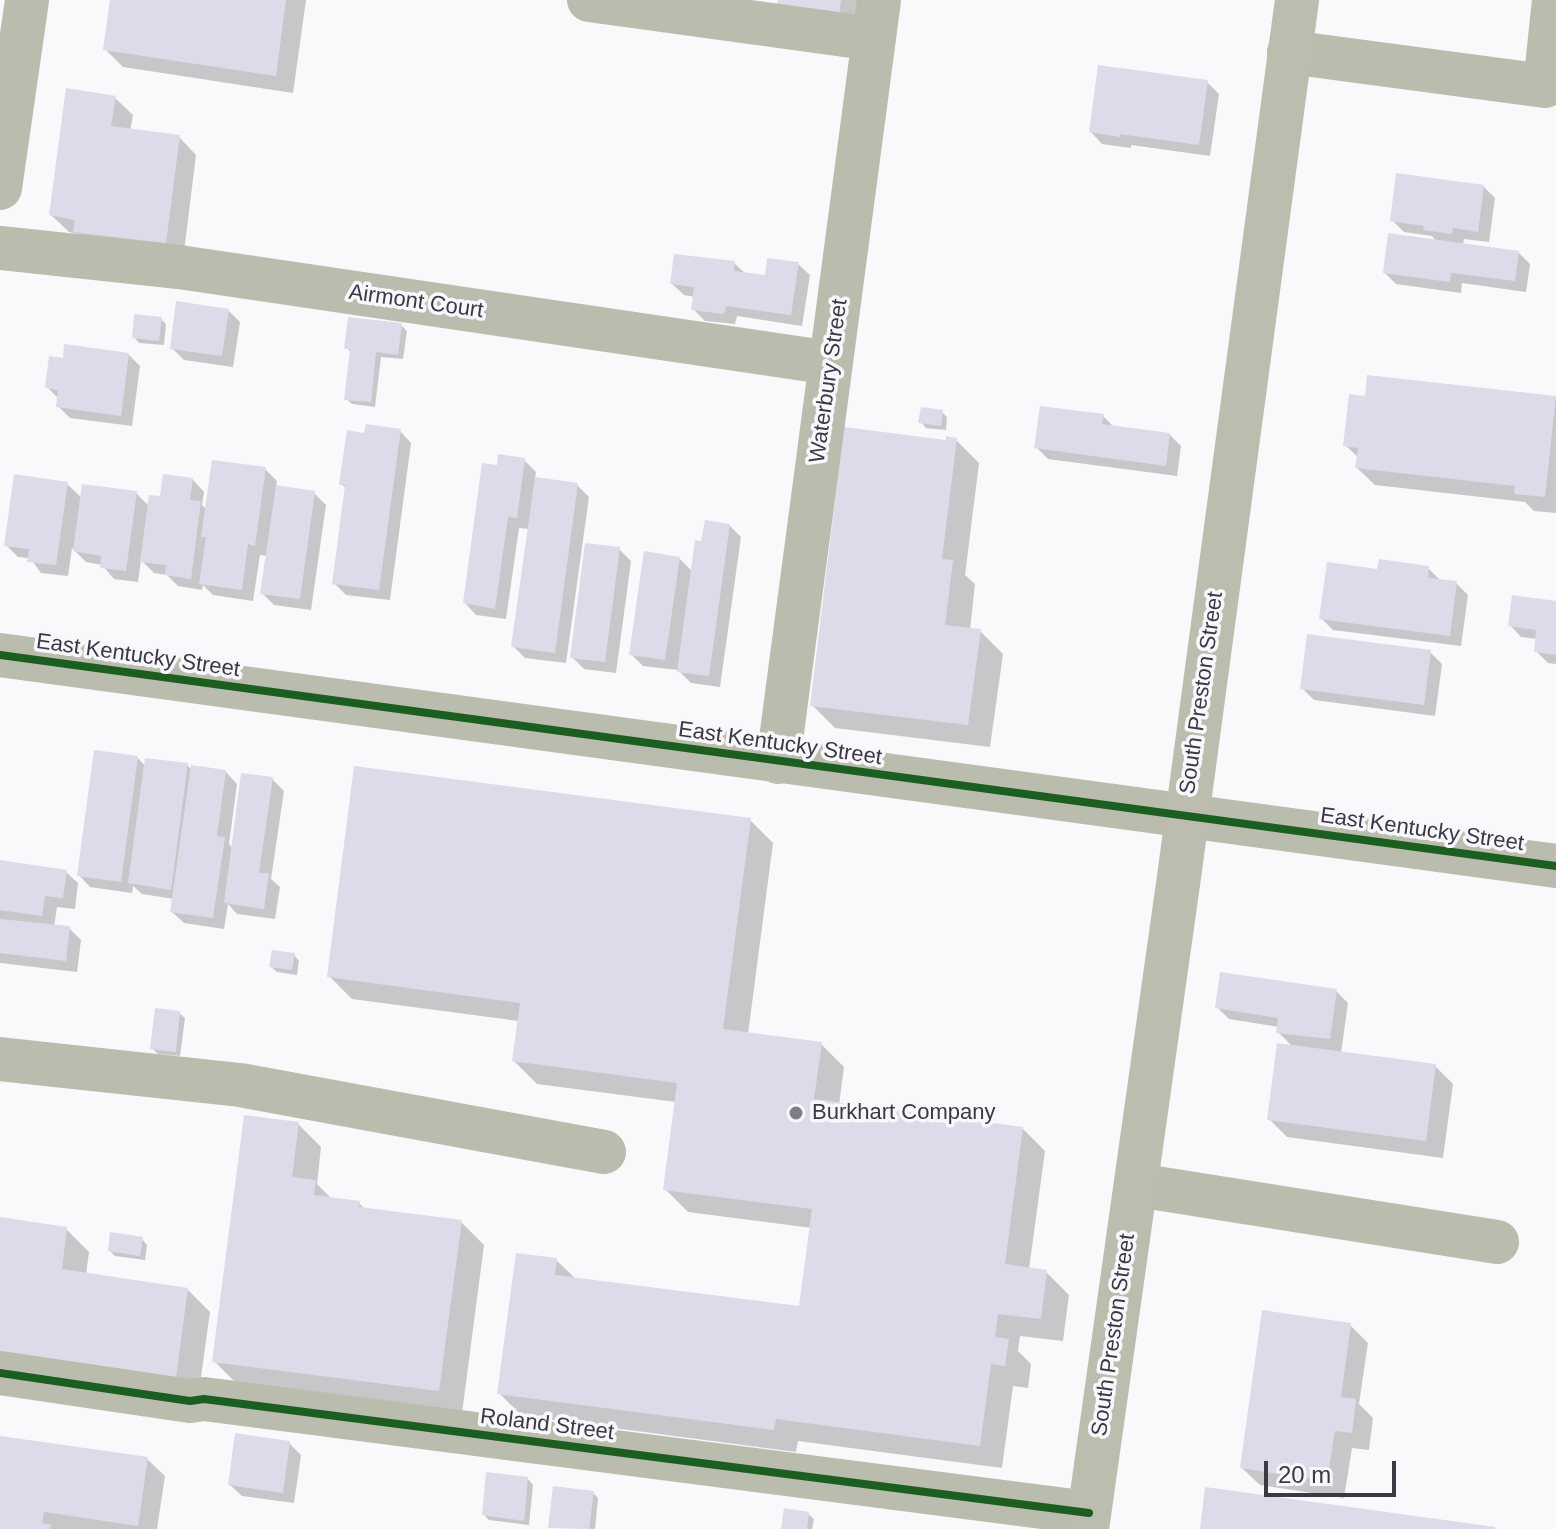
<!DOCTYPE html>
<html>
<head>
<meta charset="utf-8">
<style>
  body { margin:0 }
  #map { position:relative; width:1556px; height:1529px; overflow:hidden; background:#f9f8fb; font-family:Helvetica,sans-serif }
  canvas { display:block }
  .scale { position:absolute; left:1264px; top:1461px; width:132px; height:36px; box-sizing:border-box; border:4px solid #3c3944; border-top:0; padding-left:10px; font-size:24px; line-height:28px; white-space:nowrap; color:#3c3944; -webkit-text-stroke:6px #f8f7fc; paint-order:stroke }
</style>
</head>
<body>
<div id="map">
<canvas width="1556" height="1529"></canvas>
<div class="scale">20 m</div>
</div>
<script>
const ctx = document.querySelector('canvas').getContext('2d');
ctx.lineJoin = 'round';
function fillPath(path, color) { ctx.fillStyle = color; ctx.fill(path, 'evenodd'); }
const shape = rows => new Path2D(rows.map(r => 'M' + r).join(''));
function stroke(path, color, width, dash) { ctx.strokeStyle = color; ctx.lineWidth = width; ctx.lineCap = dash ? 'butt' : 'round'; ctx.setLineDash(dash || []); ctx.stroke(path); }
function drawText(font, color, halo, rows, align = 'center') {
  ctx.font = font + ' Helvetica,sans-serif'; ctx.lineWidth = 7; ctx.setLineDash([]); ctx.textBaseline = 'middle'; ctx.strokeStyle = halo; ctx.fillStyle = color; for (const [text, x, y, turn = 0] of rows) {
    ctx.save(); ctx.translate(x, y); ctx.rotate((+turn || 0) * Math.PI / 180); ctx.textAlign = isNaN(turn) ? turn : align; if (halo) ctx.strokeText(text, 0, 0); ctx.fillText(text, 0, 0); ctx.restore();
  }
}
fillPath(shape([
  [112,0,306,0,293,93,123,67,105,49],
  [780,0,860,0,856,32],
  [1207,82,1219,94,1210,156,1131,145,1131,148,1102,144,1091,132],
  [115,98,133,115,130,131,179,137,196,155,183,260,93,249,78,234,69,232,51,215],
  [1483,186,1495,198,1489,242,1464,239,1463,245,1518,252,1530,264,1526,292,1462,283,1461,293,1396,284,1385,273,1437,242,1432,236,1404,232,1392,220],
  [734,263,746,274,767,277,798,264,810,275,802,326,737,316,735,324,705,321,693,309,695,297,684,295,672,284],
  [228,310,240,322,233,367,184,360,172,348],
  [161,319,166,324,164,345,139,343,134,337],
  [401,325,407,331,403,359,381,357,375,407,352,404,347,399,351,353,347,348],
  [128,354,140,366,132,426,70,418,58,406,59,399,47,387,64,361],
  [1556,399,1556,513,1534,511,1525,502,1375,485,1357,468,1359,458,1345,445],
  [942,412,947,417,946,430,926,428,921,422],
  [1103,416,1114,427,1169,434,1181,446,1177,476,1048,459,1036,447],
  [400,431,411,443,390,600,346,595,334,583,347,489,341,484,366,436],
  [956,440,979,463,965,575,975,584,970,630,980,631,1003,654,990,747,835,728,812,705,947,442],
  [524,460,536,472,535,479,577,485,589,497,566,663,525,658,513,646,530,529,519,528,506,619,476,615,465,603,498,467],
  [265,469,277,481,276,487,314,493,326,505,311,610,274,605,262,593,267,556,260,555,253,601,213,595,203,585,202,590,178,586,167,575,154,573,141,560,138,582,114,579,102,565,86,562,72,548,68,576,41,573,30,558,18,557,6,545,67,484,82,498,136,493,149,506,193,480,204,492,202,505,207,510],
  [729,525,741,537,720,687,691,683,678,670,643,666,631,654,679,558,693,572,703,543],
  [619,549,631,561,616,673,584,669,572,657],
  [1428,568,1440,580,1456,583,1468,595,1461,646,1333,630,1321,618,1379,571],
  [1556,603,1556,664,1548,663,1536,651,1537,639,1521,637,1510,625],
  [1430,652,1442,664,1435,716,1314,700,1302,688],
  [138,758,146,767,187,765,192,770,226,772,237,784,229,844,233,849,272,779,284,791,271,879,280,887,275,919,237,914,228,904,224,929,184,923,172,912,174,899,142,894,133,886,132,893,90,887,79,875],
  [750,820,773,843,748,1034,821,1044,844,1067,839,1105,1022,1128,1045,1151,1029,1269,1046,1272,1069,1295,1063,1341,1020,1336,1018,1351,1031,1364,1028,1388,1013,1386,1002,1468,798,1441,796,1452,522,1416,499,1393,556,1260,576,1279,801,1309,812,1228,688,1212,665,1189,676,1102,537,1084,514,1061,519,1021,352,999,329,976],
  [0,862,66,872,78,883,75,909,57,907,54,927,69,928,81,940,77,972,0,963],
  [294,955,299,961,297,975,277,972,271,967],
  [1336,991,1348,1003,1341,1053,1435,1066,1453,1084,1443,1158,1287,1137,1269,1119,1293,1047,1278,1032,1279,1027,1229,1019,1217,1007],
  [179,1013,185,1018,180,1056,158,1054,152,1048],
  [298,1124,321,1147,317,1184,332,1199,359,1203,365,1209,461,1222,484,1245,462,1413,237,1384,214,1361],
  [0,1219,66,1229,89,1252,86,1275,187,1289,210,1312,198,1399],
  [142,1239,147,1245,145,1260,115,1256,110,1251],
  [1350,1325,1368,1343,1359,1404,1373,1418,1369,1450,1352,1448,1344,1498,1260,1485,1242,1468],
  [0,1438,147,1459,165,1476,157,1529,0,1529],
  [289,1443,301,1455,294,1503,242,1496,230,1485],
  [528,1479,533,1485,529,1525,489,1520,484,1515],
  [593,1493,598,1498,595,1529,550,1527],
  [808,1514,814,1519,812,1529,783,1529]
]), '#0003');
fillPath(shape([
  [110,0,286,0,276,76,103,50],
  [778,0,841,0,839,15,777,6],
  [1098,65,1208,80,1199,145,1120,134,1120,137,1089,132],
  [66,88,116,96,111,126,180,135,166,243,73,232,75,220,49,215],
  [1396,173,1484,185,1478,232,1453,228,1452,234,1423,230,1424,226,1390,221],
  [1388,233,1519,251,1515,281,1451,273,1450,282,1383,273],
  [674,254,735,261,734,271,765,275,767,258,799,262,791,315,726,306,724,314,691,310,694,287,670,284],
  [176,301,229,309,222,356,170,349],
  [134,314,162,317,159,341,132,338],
  [348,317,402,323,398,355,376,352,371,402,344,400,350,349,344,349],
  [64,344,129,353,121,416,56,407,58,390,45,388,49,356,63,358],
  [1367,375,1556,396,1545,497,1514,494,1515,486,1355,468,1358,448,1343,446,1349,394,1365,396],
  [1040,406,1104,414,1102,424,1170,433,1166,466,1034,448],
  [921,407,943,410,941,426,918,423],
  [366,424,401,429,379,590,332,584,345,485,339,485,347,430,364,433],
  [844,427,946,440,946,436,957,438,942,559,953,560,945,625,981,629,968,725,810,706],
  [498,454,525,458,517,518,508,517,495,609,463,603,482,463,497,465],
  [212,460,266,467,255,546,248,544,242,590,199,584,206,537,201,537],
  [14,474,68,482,56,565,27,562,29,549,4,546],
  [163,474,193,478,190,500,201,501,191,579,165,575,166,565,140,562,149,495,160,496],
  [535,477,578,483,555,653,511,647],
  [82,484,137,491,126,571,100,568,101,556,73,551],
  [276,485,315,491,300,599,260,594],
  [705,520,730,524,709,676,677,672,695,540,701,541],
  [585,543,620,547,605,662,570,658],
  [644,551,680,557,665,660,629,655],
  [1379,559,1429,566,1428,578,1457,581,1450,636,1319,619,1327,562,1377,569],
  [1512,595,1556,601,1556,655,1534,652,1536,630,1508,626],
  [1307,634,1431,650,1424,705,1300,689],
  [94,750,138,756,121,882,77,876],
  [145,758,188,763,171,890,128,883],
  [191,765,226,770,217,836,225,837,213,918,170,912],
  [354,766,751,818,723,1029,822,1042,814,1099,1023,1127,1005,1264,1047,1270,1041,1319,998,1314,995,1337,1009,1339,1005,1366,991,1364,980,1446,776,1419,774,1430,497,1394,516,1253,557,1258,555,1275,799,1306,812,1209,663,1190,677,1083,512,1061,520,1003,327,977],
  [241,773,273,777,259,873,269,873,264,909,224,903],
  [0,860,67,870,63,898,45,896,42,916,0,910],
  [0,919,70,926,66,961,0,953],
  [272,950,295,953,292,970,269,967],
  [1220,972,1337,989,1330,1039,1276,1033,1278,1018,1215,1008],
  [155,1008,180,1011,176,1052,150,1049],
  [1277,1043,1436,1064,1426,1141,1267,1120],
  [244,1115,299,1122,292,1177,316,1180,314,1195,360,1201,359,1207,462,1220,439,1391,212,1362],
  [0,1217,67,1227,62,1269,188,1288,176,1377,0,1353],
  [110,1232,143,1237,140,1256,108,1251],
  [1262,1310,1351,1323,1341,1397,1356,1399,1352,1433,1335,1431,1327,1481,1240,1468],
  [235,1433,290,1441,283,1493,228,1485],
  [0,1436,148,1457,138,1526,44,1512,42,1523,51,1525,50,1529,0,1529],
  [486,1472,528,1477,524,1521,482,1515],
  [553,1486,594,1491,589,1529,548,1528],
  [1205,1487,1495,1527,1495,1529,1200,1529],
  [784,1508,809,1512,807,1529,781,1529]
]), '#dfdae9');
stroke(shape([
  [589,0,874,39],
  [1289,52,1545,86,1554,0],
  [0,188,27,0],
  [0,248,179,267,831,363],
  [0,655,1556,866],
  [778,762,879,0],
  [0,1059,240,1085,604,1152],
  [1137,1185,1497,1242],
  [0,1373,190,1401,204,1399,1089,1513]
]), '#babcad', 44);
stroke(shape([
  [1087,1529,1179,877,1297,0]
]), '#bdbdaf', 44);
stroke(shape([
  [0,655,1556,866],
  [0,1373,190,1401,204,1399,1089,1513]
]), '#1b5e20', 8);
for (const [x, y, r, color] of [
  [796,1113,8,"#7e7c84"]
]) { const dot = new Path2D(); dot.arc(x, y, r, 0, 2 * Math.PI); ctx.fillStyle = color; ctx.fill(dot); stroke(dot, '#f8f7fc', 3); }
drawText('22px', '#3c3944', '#f8f7fc', [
  ["Airmont Court",416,302,8],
  ["Waterbury Street",829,381,-82],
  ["East Kentucky Street",138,656,8],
  ["South Preston Street",1202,693,-82],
  ["East Kentucky Street",780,744,8],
  ["East Kentucky Street",1422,830,8],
  ["South Preston Street",1114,1335,-82],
  ["Roland Street",547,1425,7]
]);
drawText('22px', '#3c3944', '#f8f7fc', [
  ["Burkhart Company",812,1113]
], 'left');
</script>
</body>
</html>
